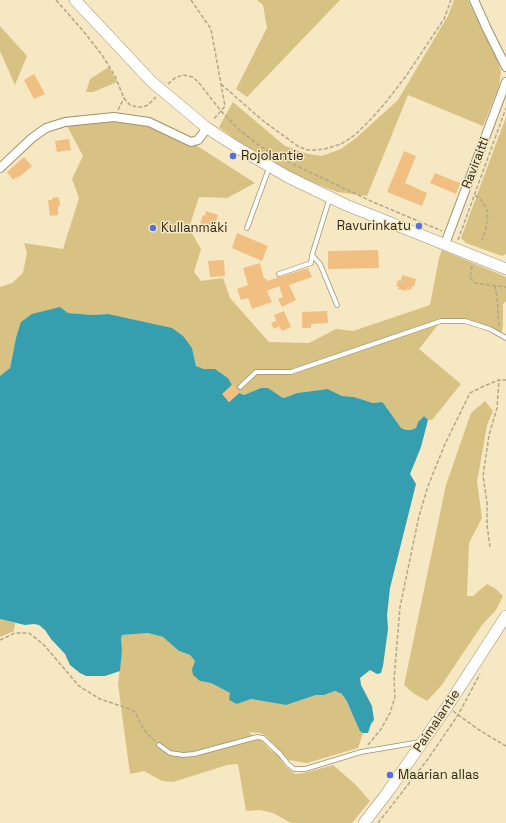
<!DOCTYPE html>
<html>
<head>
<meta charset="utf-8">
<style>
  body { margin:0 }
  canvas { display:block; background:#f6e8c2 }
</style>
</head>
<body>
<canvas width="506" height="823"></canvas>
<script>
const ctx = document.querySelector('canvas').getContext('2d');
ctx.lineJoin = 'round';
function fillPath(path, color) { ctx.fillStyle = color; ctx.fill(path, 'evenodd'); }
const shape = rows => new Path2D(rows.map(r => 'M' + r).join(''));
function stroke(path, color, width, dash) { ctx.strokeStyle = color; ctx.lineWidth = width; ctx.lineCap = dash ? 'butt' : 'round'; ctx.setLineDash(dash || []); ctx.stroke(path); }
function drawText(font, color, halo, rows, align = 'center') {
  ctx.font = font + ' "Space Grotesk",sans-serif'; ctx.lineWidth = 3; ctx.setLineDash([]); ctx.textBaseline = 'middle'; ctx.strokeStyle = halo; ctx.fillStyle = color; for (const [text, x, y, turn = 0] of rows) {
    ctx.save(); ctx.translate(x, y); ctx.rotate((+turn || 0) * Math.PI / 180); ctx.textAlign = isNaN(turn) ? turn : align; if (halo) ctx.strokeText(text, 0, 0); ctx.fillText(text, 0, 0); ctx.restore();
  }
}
fillPath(shape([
  [257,0,340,0,247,97,236,89,267,28,263,5],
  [454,0,468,0,497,58,501,72,499,86,483,126,408,95,367,196,337,192,299,177,270,162,245,147,219,127,233,102,285,146,308,154,322,156,341,149,356,138,398,100,440,29,448,16],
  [0,26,27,56,15,85,0,51],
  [109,67,117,82,93,92,86,92,90,79],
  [114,117,149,122,191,142,255,183,227,198,199,197,189,228,201,249,194,272,201,281,223,278,230,298,269,342,309,343,336,329,353,331,430,305,439,258,442,250,506,277,506,301,503,304,503,326,501,335,465,321,441,321,419,349,461,384,432,420,428,420,424,416,418,422,416,428,411,430,406,430,401,428,384,404,382,402,373,403,354,397,342,396,328,389,297,393,287,397,283,398,268,388,261,388,244,395,240,394,232,385,228,378,215,369,204,369,196,366,192,348,108,314,92,315,68,313,60,307,16,338,10,368,0,376,0,287,12,283,23,273,27,253,24,243,63,249,79,198,72,179,83,156,65,122],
  [506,117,506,254,502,256,466,243,461,238],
  [485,401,493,411,487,425,477,482,482,518,469,543,467,596,473,596,487,584,496,589,503,596,496,610,482,625,441,686,427,701,413,693,404,685,446,485,471,413],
  [0,619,15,623,14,631,0,637],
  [148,633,163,637,179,651,190,655,195,661,192,669,200,681,211,683,230,693,237,704,250,699,286,705,316,695,324,695,335,691,342,694,363,733,358,748,307,763,289,760,266,736,260,733,248,732,262,741,269,749,278,755,285,766,295,774,304,773,333,765,356,785,370,801,352,823,291,823,273,813,260,810,246,811,238,764,227,765,173,782,162,781,144,771,130,774,118,684,122,650,121,639,122,635]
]), '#d7c183');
fillPath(shape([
  [60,307,68,313,92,315,108,314,172,328,183,336,192,348,196,366,204,369,215,369,228,378,232,385,223,394,229,402,239,393,244,395,261,388,268,388,283,398,287,397,297,393,328,389,342,396,354,397,373,403,382,402,384,404,401,428,406,430,411,430,416,428,418,422,424,416,428,420,421,447,410,474,416,484,390,588,387,615,388,629,383,666,381,673,377,674,370,670,360,678,361,685,372,706,374,720,371,724,368,733,363,733,360,731,347,702,342,694,335,691,324,695,316,695,286,705,251,699,237,704,229,700,230,693,211,683,200,681,193,675,192,669,195,661,190,655,179,651,163,637,148,633,122,635,121,639,122,650,120,671,105,676,86,676,80,673,70,665,65,654,51,639,45,630,39,625,34,624,25,625,0,619,0,376,10,368,16,338,21,322,32,314]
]), '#359eaf');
fillPath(shape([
  [34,74,45,94,34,99,24,80],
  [69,139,71,150,57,152,55,141],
  [404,151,416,156,405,183,427,193,422,206,387,192],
  [24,157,32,166,18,178,16,177,13,180,7,172],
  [435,173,460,183,456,194,430,183],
  [59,197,60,206,58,207,58,215,50,216,48,200,52,200,52,198],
  [206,211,218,215,213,231,199,227,203,215,205,216],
  [237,233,268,246,262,261,232,248],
  [378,250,379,268,328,269,328,251],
  [224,260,225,276,210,277,208,261],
  [260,263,264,279,266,278,267,281,308,268,312,277,289,285,296,300,282,307,278,299,283,297,279,286,267,291,272,302,252,309,248,298,241,300,237,289,248,285,243,268],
  [402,275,416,279,414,287,412,286,411,290,407,289,406,291,398,289,399,287,396,286,398,280,401,281],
  [284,311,291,327,282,331,279,326,274,329,271,323,276,321,274,315],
  [327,311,328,323,311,324,311,328,302,328,302,312],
  [232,385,239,393,229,402,222,394]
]), '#f2bf83');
const lane = shape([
  [330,197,312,255,320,264,337,305],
  [247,228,269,168],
  [279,274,311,263,312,255],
  [240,387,256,372,291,372,441,321,465,321,490,329,506,338],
  [159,745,170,753,183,755,194,754,257,737,263,738,280,754,288,764,294,769,305,769,361,752,420,742]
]);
const street = shape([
  [474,0,487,29,506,67],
  [0,168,32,138,46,128,65,122,114,117,149,122,191,142,198,140,207,128],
  [445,244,506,82]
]);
const secondary = shape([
  [75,0,152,82,207,128,238,148,288,177,346,205,506,269],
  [364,823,387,793,447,707,506,616]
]);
stroke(lane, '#9e916e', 5.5);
stroke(street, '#9e916e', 10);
stroke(secondary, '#9e916e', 12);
stroke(shape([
  [56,0,84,32,102,55,115,76,124,98,130,105,137,107,143,107,148,105,156,97],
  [191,0,211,29,225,106,213,120],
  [168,84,175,78,183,75,193,77,199,83,221,111,238,129,257,144,280,158,373,202,442,231],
  [221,84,262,120,299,147,308,150,316,150,325,149,341,144,355,135,372,118,386,102,406,76,444,19,451,0],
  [118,110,124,98],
  [475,196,479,197,485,206,488,213,486,228,482,240],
  [458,240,506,108],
  [472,266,470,277,475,283,506,287],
  [495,286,497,296,499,328],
  [490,547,487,525,487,502,483,476,489,435,497,408,499,380],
  [0,640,15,633,29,633,44,645,79,686,100,699,130,709,135,712,144,730,155,741],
  [453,711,479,730,506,746],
  [368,745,381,729,390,713,395,697,394,680,400,607,419,516,428,486,445,444,470,393,484,386,499,380,506,380],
  [378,823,428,759,458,715,480,674]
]), '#b2a789', 1.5, [4, 2]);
stroke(lane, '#fff', 4);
stroke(street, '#fff', 8);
stroke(secondary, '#fff', 11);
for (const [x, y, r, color] of [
  [233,156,4,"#546ee3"],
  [419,226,4,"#546ee3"],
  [153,228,4,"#546ee3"],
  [390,775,4,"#546ee3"]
]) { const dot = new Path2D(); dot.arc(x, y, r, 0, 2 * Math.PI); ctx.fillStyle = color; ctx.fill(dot); stroke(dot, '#f6e8c2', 1.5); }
drawText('13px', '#2f291b', '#f6e8c2', [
  ["Rojolantie",241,156],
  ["Ravurinkatu",411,226,"right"],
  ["Kullanmäki",161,228],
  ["Maarian allas",398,775]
], 'left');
drawText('13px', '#2f291b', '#f6e8c2', [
  ["Raviraitti",476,163,-69],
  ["Paimalantie",437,721,-56]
]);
</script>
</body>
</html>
